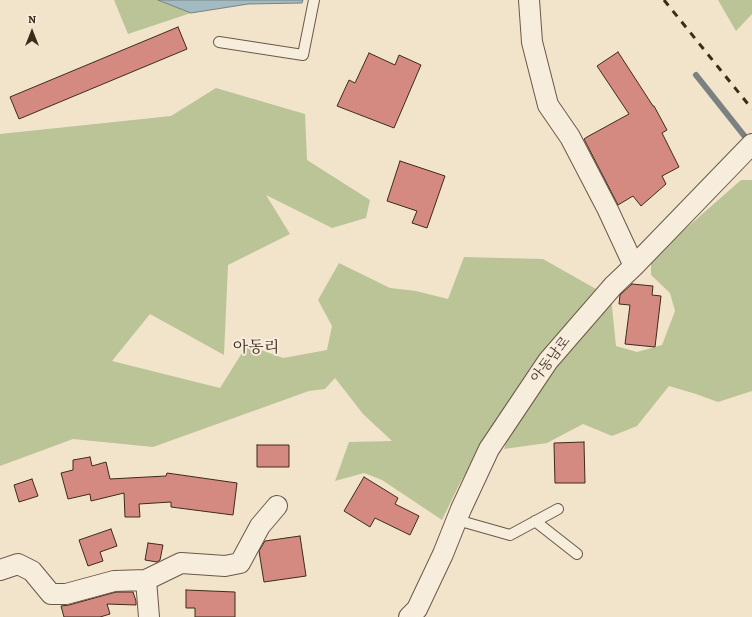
<!DOCTYPE html>
<html>
<head>
<meta charset="utf-8">
<style>
  body { margin:0 }
  #map { position:relative; width:752px; height:617px; overflow:hidden; background:#f2e4cb; font-family:Alegreya,serif }
  canvas { display:block }
  .north { position:absolute; left:12px; top:12px; width:40px; height:40px; -webkit-text-stroke:3px #f7eddd; paint-order:stroke; rotate:0deg; font-size:11px; font-weight:700; line-height:16px; text-align:center; color:#3e2a1b }
  .north::after { content:''; display:block; margin:auto; width:14px; height:18px; background:#3e2a1b; clip-path:polygon(50% 0,100% 100%,50% 72%,0 100%) }
</style>
</head>
<body>
<div id="map">
<canvas width="752" height="617"></canvas>
<div class="north">N</div>
</div>
<script>
const ctx = document.querySelector('canvas').getContext('2d');
ctx.lineJoin = 'round';
function fillPath(path, color) { ctx.fillStyle = color; ctx.fill(path, 'evenodd'); }
const shape = rows => new Path2D(rows.map(r => 'M' + r).join(''));
function stroke(path, color, width, dash) { ctx.strokeStyle = color; ctx.lineWidth = width; ctx.lineCap = dash ? 'butt' : 'round'; ctx.setLineDash(dash || []); ctx.stroke(path); }
function drawText(font, color, halo, rows, align = 'center') {
  ctx.font = font + ' Alegreya,"Noto Serif KR",serif'; ctx.lineWidth = 4; ctx.setLineDash([]); ctx.textBaseline = 'middle'; ctx.strokeStyle = halo; ctx.fillStyle = color; for (const [text, x, y, turn = 0] of rows) {
    ctx.save(); ctx.translate(x, y); ctx.rotate((+turn || 0) * Math.PI / 180); ctx.textAlign = isNaN(turn) ? turn : align; if (halo) ctx.strokeText(text, 0, 0); ctx.fillText(text, 0, 0); ctx.restore();
  }
}
fillPath(shape([
  [114,0,158,0,191,13,128,34],
  [718,0,752,0,752,14,736,31],
  [216,88,305,114,307,160,370,200,366,218,332,228,266,195,290,234,228,265,224,355,150,314,112,361,220,388,247,345,283,358,327,350,332,326,318,300,339,263,390,288,416,291,448,299,464,257,543,259,596,289,560,331,505,413,489,431,458,487,442,520,382,480,364,473,335,481,349,442,392,441,363,414,335,378,325,389,309,391,153,447,73,439,0,466,0,134,171,116],
  [741,180,752,180,752,391,718,402,696,394,669,386,637,426,612,436,583,424,547,443,504,449,513,422,611,297,616,346,637,352,662,345,675,311,670,293,651,275,651,259]
]), '#bac497');
const water = shape([
  [158,0,303,0,302,3,248,4,191,13,158,0]
]);
fillPath(water, '#a2bbc3');
stroke(water, '#7a8180', 1);
stroke(shape([
  [696,75,750,143]
]), '#7a8180', 6);
const building = shape([
  [178,27,187,49,19,119,10,97,178,27],
  [618,52,653,106,654,106,667,130,662,133,679,167,662,176,666,184,641,206,633,196,618,205,584,139,587,137,629,114,597,66,618,52],
  [369,53,395,65,399,55,421,65,394,128,337,106,349,80,355,83,369,53],
  [400,161,445,176,427,228,412,223,417,211,387,201,400,161],
  [632,284,653,286,652,295,661,296,655,347,625,344,630,305,619,304,620,295,632,284],
  [584,442,585,483,555,483,554,443,584,442],
  [257,445,289,445,289,467,257,467,257,445],
  [90,457,92,466,106,462,110,479,166,476,167,473,237,483,233,515,171,507,171,502,139,504,140,517,125,517,124,493,91,501,90,494,68,499,61,473,73,470,73,460,90,457],
  [364,477,398,498,395,504,419,516,410,535,375,518,370,527,344,511,364,477],
  [32,479,38,496,19,502,14,485,32,479],
  [111,529,117,546,100,552,103,561,88,566,79,540,111,529],
  [300,536,306,576,264,582,259,551,265,541,300,536],
  [148,543,163,545,160,560,157,562,145,560,148,543],
  [186,590,235,592,235,617,195,617,195,608,186,608,186,590],
  [116,592,133,592,136,601,136,605,107,604,110,614,100,617,64,617,61,606,69,605,116,592]
]);
fillPath(building, '#d48981');
stroke(building, '#3e2a1b', 1);
const service = shape([
  [219,42,303,55,314,0],
  [457,520,510,535,558,509],
  [535,521,577,554]
]);
const minor = shape([
  [529,0,532,42,548,105,570,137,608,210,634,266],
  [0,570,18,564,32,571,51,594,66,594,114,581,146,580],
  [149,617,146,580,181,563,225,566,240,563,260,526,277,506],
  [409,617,417,609,443,554,461,509,489,449,548,361,613,286,634,266,752,144]
]);
stroke(service, '#6b5847', 12);
stroke(minor, '#6b5847', 22);
stroke(service, '#f7eddd', 10);
stroke(minor, '#f7eddd', 20);
stroke(shape([
  [664,0,752,109]
]), '#3e2a1b', 3, [7, 7]);
drawText('14px', '#3e2a1b', '#f7eddd', [
  ["아동남로",551,360,-52]
]);
drawText('16px', '#3e2a1b', '#f7eddd', [
  ["아동리",256,348]
]);
</script>
</body>
</html>
